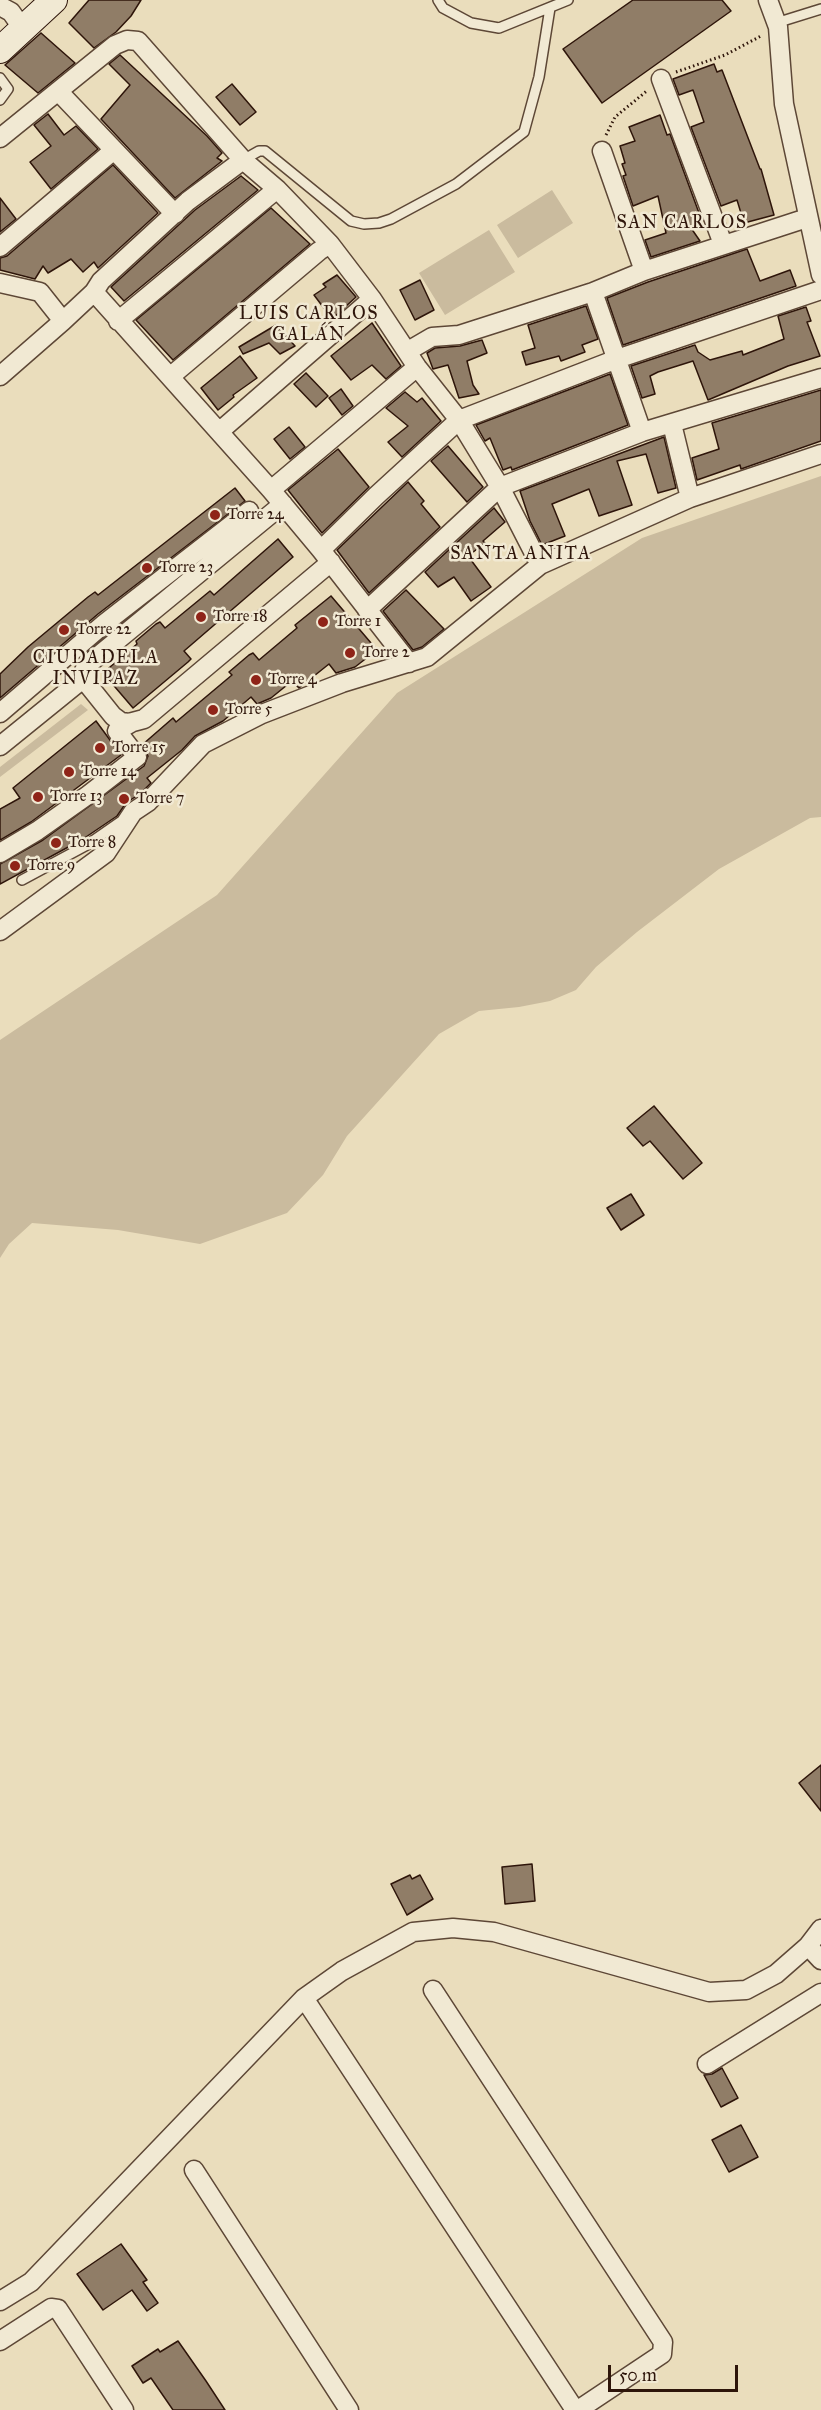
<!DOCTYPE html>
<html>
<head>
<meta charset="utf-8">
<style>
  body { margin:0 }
  #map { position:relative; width:821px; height:2410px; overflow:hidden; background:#eaddbc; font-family:"IM FELL Great Primer",serif }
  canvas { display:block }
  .scale { position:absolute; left:608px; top:2365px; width:130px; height:27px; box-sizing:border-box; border:3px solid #2e150a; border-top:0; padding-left:8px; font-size:18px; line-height:21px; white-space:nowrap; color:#2e150a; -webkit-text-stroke:4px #f1e9d3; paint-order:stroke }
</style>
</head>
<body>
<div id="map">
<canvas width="821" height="2410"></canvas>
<div class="scale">50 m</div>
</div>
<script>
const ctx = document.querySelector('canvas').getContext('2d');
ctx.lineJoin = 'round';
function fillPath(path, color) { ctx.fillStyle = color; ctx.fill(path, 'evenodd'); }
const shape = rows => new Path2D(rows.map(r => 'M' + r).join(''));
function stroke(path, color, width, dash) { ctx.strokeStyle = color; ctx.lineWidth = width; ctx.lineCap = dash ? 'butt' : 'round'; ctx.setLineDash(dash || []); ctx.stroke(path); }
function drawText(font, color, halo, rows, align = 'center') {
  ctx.font = font + ' "IM FELL Great Primer",serif'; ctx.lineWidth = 5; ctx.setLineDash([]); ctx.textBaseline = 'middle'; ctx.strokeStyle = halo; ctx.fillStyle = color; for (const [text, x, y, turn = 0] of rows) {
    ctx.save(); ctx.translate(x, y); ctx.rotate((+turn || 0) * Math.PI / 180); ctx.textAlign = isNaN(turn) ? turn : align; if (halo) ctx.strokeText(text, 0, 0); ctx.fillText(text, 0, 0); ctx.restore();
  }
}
fillPath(shape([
  [552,190,573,223,518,258,497,225],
  [489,230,515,272,445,315,419,273],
  [821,476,821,817,810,818,719,869,637,932,596,967,576,990,550,1001,519,1007,479,1011,439,1034,347,1136,323,1175,287,1213,200,1244,118,1230,32,1223,9,1244,0,1258,0,1040,217,895,397,693,642,538],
  [81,704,88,710,0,777,0,767]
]), '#cabb9e');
const building = shape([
  [89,0,141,0,131,16,116,32,94,48,69,23,89,0],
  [633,0,722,0,731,11,602,103,563,49,633,0],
  [41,33,75,63,38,93,5,65,41,33],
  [120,55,207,136,222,153,217,158,222,161,175,198,101,119,130,85,109,64,120,55],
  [714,64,717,72,722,70,760,169,761,169,774,215,744,223,737,200,721,206,691,127,704,122,693,90,679,95,673,79,714,64],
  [232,84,256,112,240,125,216,97,232,84],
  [48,114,64,135,76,126,98,149,51,189,30,162,51,146,34,125,48,114],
  [660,115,667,135,670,134,699,213,697,214,700,225,691,228,700,241,651,257,645,240,666,233,658,196,633,206,623,176,626,175,622,164,625,163,620,146,635,141,629,127,660,115],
  [113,165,158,213,98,268,94,262,83,272,71,259,48,273,43,266,35,279,0,270,0,258,7,256,113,165],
  [241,176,258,190,124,301,111,287,195,210,241,176],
  [0,198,16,219,0,232,0,198],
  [271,208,310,244,173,360,136,320,271,208],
  [747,249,760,281,790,270,796,286,623,345,607,298,648,282,747,249],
  [337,275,356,297,332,319,314,295,326,287,323,284,337,275],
  [420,280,434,310,415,320,400,290,420,280],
  [586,306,598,339,582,345,585,352,561,361,559,356,526,365,522,352,535,348,528,325,586,306],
  [806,307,811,321,807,322,820,356,788,366,708,400,693,361,658,372,650,376,655,394,642,398,631,366,695,345,698,352,710,360,742,351,743,355,784,339,778,316,806,307],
  [372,323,401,366,386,379,372,365,351,380,331,356,372,323],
  [276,325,295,346,280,354,269,343,243,354,239,347,276,325],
  [482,340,487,353,467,361,473,385,479,394,459,398,448,365,433,369,427,353,435,348,460,346,482,340],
  [240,356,257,378,233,395,234,397,218,410,201,388,240,356],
  [306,373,328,396,316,407,294,384,306,373],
  [610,374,628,425,512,470,511,467,503,470,490,438,485,441,476,425,610,374],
  [341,389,353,406,342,415,329,398,341,389],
  [821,390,821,441,741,469,740,465,697,480,692,458,719,449,712,423,821,390],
  [405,392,417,402,422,398,441,421,402,457,388,442,408,426,386,408,405,392],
  [289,427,305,447,290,459,274,439,289,427],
  [664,437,676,488,658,493,646,454,617,461,632,505,599,516,589,489,552,504,565,536,542,545,530,521,520,491,664,437],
  [448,446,483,487,467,502,431,461,448,446],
  [338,449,369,487,322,533,288,490,338,449],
  [408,482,424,501,421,504,440,527,369,593,337,550,408,482],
  [235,488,245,501,98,614,0,698,0,674,28,647,88,597,95,592,98,595,235,488],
  [494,508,505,522,483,541,485,543,468,556,491,587,471,601,454,577,438,587,425,572,494,508],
  [278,539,293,557,184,651,191,659,188,662,133,708,103,673,137,644,136,641,156,624,160,622,165,628,210,591,214,595,278,539],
  [406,590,444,629,422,647,413,650,383,611,406,590],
  [331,596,377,650,355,667,336,673,329,664,299,688,292,681,271,698,257,704,251,697,223,721,195,736,182,750,147,778,151,783,141,793,126,803,117,816,83,839,0,884,0,864,43,840,144,766,148,756,142,745,173,718,176,722,232,675,229,672,249,655,253,653,259,660,297,628,295,625,331,596],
  [96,721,121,755,31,822,0,840,0,809,20,798,13,788,96,721],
  [654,1106,702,1163,683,1179,650,1141,643,1146,627,1128,654,1106],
  [631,1194,644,1215,621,1230,607,1208,631,1194],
  [821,1765,821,1811,799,1783,821,1765],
  [532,1864,535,1901,505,1904,502,1867,532,1864],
  [410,1875,412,1879,420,1875,433,1899,407,1915,391,1884,410,1875],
  [722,2068,738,2098,721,2107,704,2075,712,2074,722,2068],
  [741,2125,758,2157,729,2172,712,2140,741,2125],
  [121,2244,147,2280,143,2282,158,2303,147,2311,132,2290,103,2310,77,2274,121,2244],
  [178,2341,206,2381,225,2410,173,2410,151,2378,143,2383,132,2366,158,2349,160,2352,178,2341]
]);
fillPath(building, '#907d67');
stroke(building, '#2e150a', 1.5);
const lane = shape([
  [438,0,443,8,471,23,499,28,568,0],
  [776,23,821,9],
  [0,78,8,89,0,100],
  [243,160,259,151,265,151,351,221,364,224,379,223,391,219,456,184,524,132,539,77,550,8],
  [22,880,87,845,120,822]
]);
const street = shape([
  [768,0,778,27,784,104,821,275],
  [0,6,11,12,23,29],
  [661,79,723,244],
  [58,91,175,214],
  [0,138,115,45,127,40,138,41,243,160,277,189,330,244,372,299,417,367,459,420,500,487,540,565],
  [602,151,644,271],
  [0,247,114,150],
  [0,283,40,292,63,321],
  [94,292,271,490,321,550,409,663],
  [593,292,642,432],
  [118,321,277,189],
  [408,351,432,337,459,335,512,318,593,292,644,271,807,218],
  [0,376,63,321,94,292,101,281,188,201,243,160],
  [171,376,319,251,330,244],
  [672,424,690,498],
  [220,431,372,299],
  [271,490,417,367],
  [283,504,86,666,84,671,85,681,113,716,121,722,129,723,144,719,331,562],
  [321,550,376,496,459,420,617,359,821,290],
  [367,610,500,487,642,432,821,378],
  [0,713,105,623,249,511],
  [0,746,84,678],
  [0,853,37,831,88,795,137,757,117,731,131,723],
  [0,931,106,853,133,812,148,802,203,744,262,714,342,683,427,657,540,565,690,498,821,454],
  [808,1946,821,1960],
  [433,1990,663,2342,662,2354,578,2410],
  [304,1998,575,2410],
  [707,2064,821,1993],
  [194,2170,349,2410],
  [0,2301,31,2282,304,1998,342,1971,413,1932,453,1928,494,1932,709,1992,746,1990,776,1974,808,1946,821,1929],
  [0,2341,51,2308,58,2309,124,2410]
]);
const secondary = shape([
  [0,50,54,0]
]);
stroke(lane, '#5d4736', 12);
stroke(street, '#5d4736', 21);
stroke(secondary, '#2e150a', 28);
stroke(shape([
  [676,72,725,55,761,36],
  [606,135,615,117,648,90]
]), '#2e150a', 3, [1.5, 3]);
stroke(lane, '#f1e9d3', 9);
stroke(street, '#f1e9d3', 18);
stroke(secondary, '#f1e9d3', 26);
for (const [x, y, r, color] of [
  [215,515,6,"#8f2418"],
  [147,568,6,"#8f2418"],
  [201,617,6,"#8f2418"],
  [323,622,6,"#8f2418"],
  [64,630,6,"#8f2418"],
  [350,653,6,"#8f2418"],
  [256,680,6,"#8f2418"],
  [213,710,6,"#8f2418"],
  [100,748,6,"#8f2418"],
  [69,772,6,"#8f2418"],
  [38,797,6,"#8f2418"],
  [124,799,6,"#8f2418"],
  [56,843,6,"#8f2418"],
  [15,866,6,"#8f2418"]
]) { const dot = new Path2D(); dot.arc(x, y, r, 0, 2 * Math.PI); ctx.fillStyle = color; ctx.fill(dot); stroke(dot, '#f1e9d3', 2); }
drawText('16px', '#2e150a', '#f1e9d3', [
  ["Torre 24",227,515],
  ["Torre 23",159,568],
  ["Torre 18",213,617],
  ["Torre 1",335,622],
  ["Torre 22",76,630],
  ["Torre 2",362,653],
  ["Torre 4",268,680],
  ["Torre 5",225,710],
  ["Torre 15",112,748],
  ["Torre 14",81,772],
  ["Torre 13",50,797],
  ["Torre 7",136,799],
  ["Torre 8",68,843],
  ["Torre 9",27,866]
], 'left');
ctx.letterSpacing = '1.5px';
drawText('18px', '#2e150a', '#f1e9d3', [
  ["SAN CARLOS",682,224],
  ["LUIS CARLOS",309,315],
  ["GALÁN",309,336],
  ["SANTA ANITA",521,555],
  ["CIUDADELA",96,659],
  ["INVIPAZ",96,680]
]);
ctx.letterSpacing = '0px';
</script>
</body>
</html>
